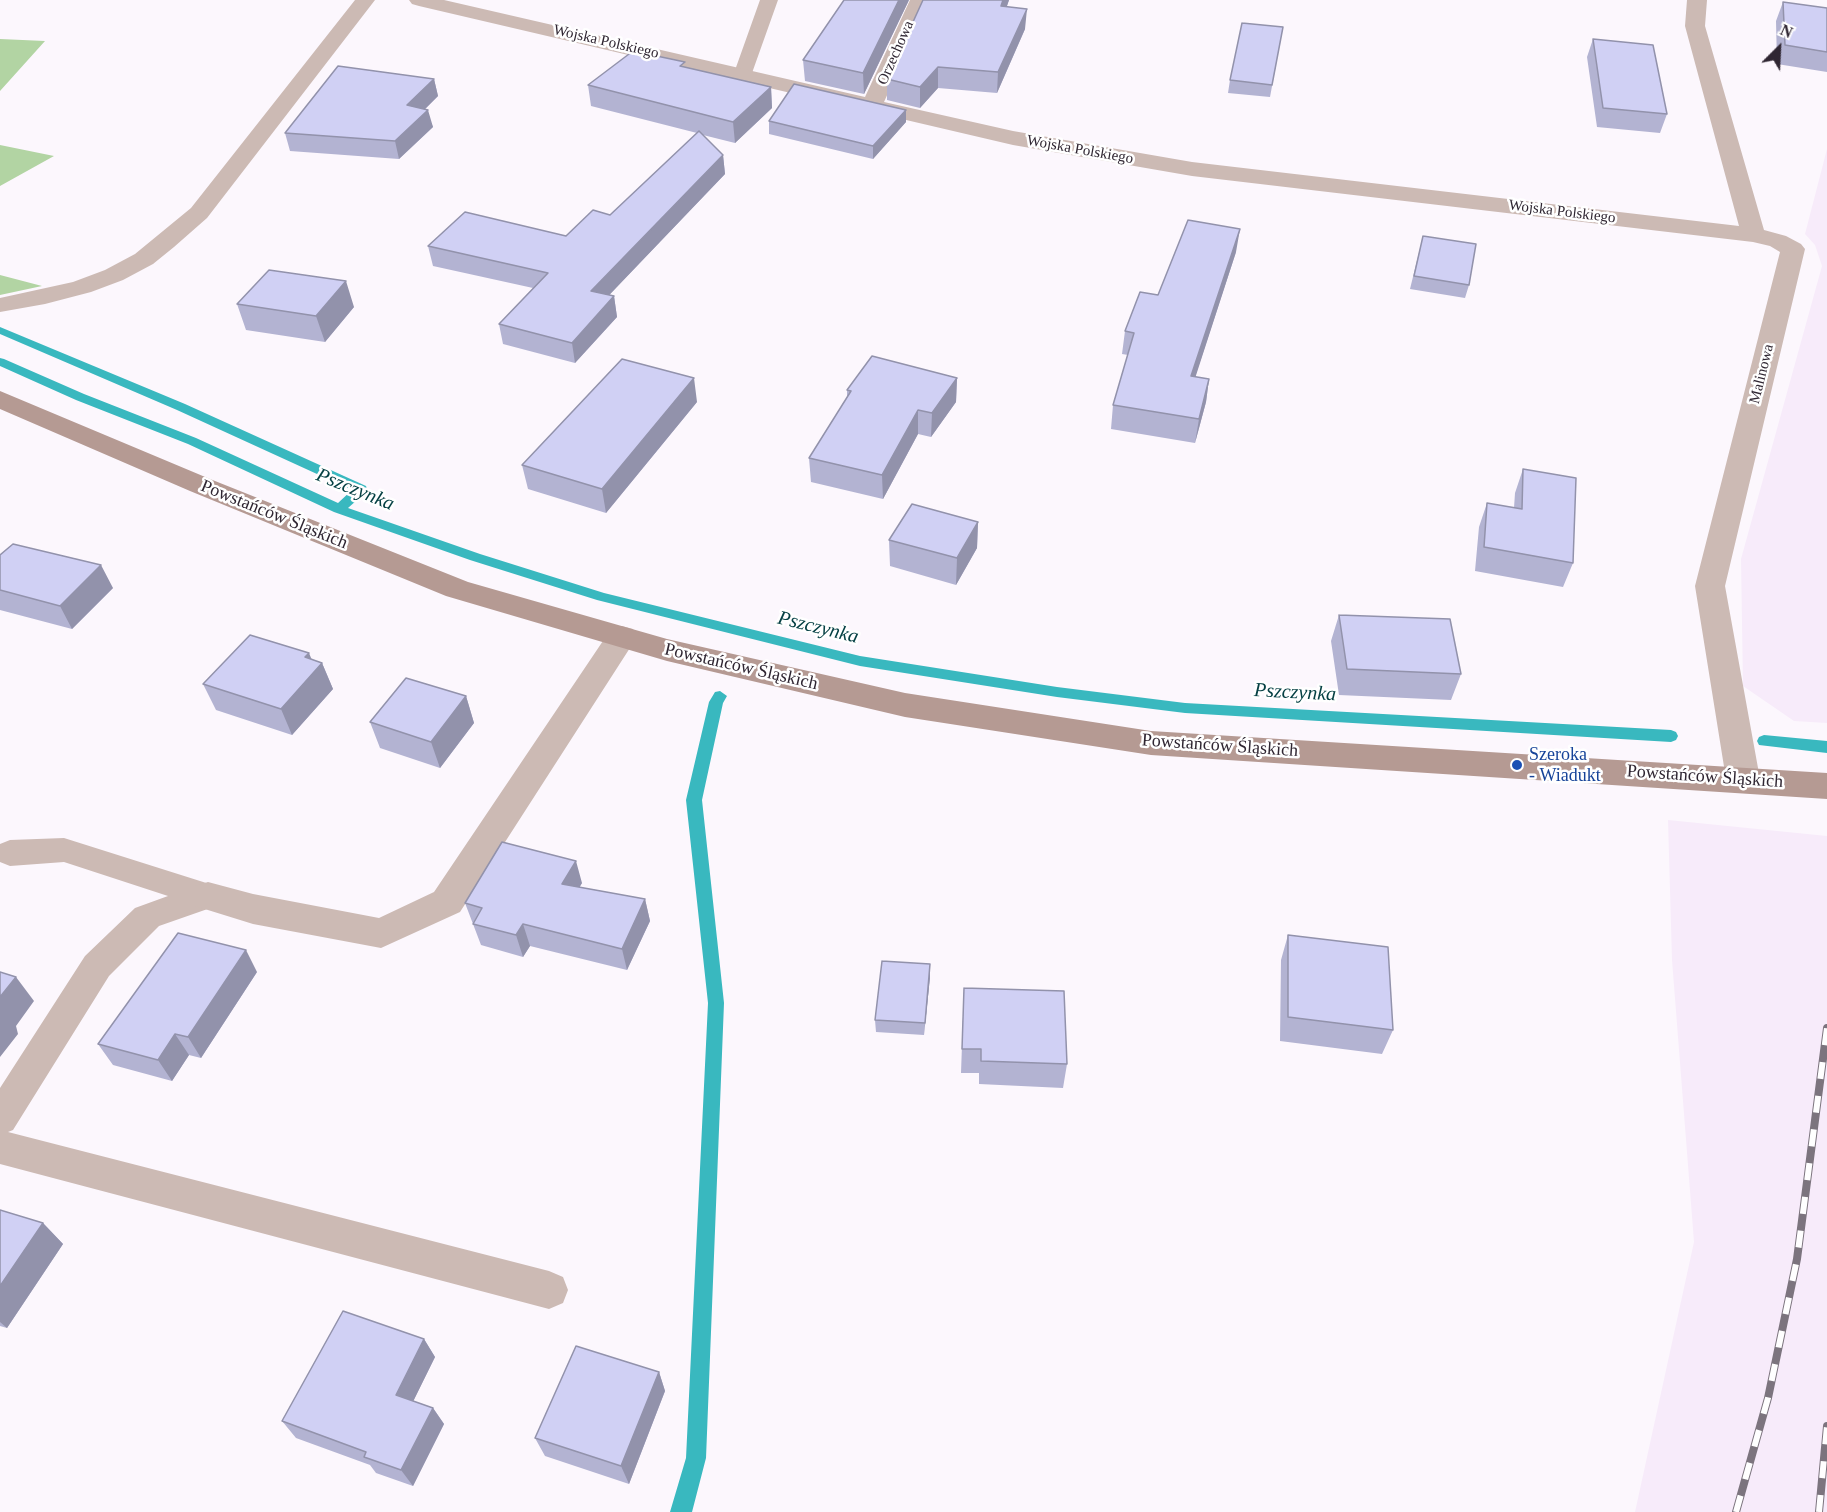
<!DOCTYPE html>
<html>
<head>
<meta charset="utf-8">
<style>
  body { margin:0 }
  #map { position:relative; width:1827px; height:1512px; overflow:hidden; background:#fcf7fd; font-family:"Times New Roman",serif }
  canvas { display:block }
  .north { position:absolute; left:1749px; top:18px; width:60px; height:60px; -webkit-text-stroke:4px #fff; paint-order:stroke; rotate:24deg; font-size:16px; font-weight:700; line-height:24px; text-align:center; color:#2f2632 }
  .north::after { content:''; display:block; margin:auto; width:21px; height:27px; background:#2f2632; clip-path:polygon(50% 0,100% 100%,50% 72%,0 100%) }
</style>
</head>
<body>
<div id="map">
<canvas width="1827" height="1512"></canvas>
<div class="north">N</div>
</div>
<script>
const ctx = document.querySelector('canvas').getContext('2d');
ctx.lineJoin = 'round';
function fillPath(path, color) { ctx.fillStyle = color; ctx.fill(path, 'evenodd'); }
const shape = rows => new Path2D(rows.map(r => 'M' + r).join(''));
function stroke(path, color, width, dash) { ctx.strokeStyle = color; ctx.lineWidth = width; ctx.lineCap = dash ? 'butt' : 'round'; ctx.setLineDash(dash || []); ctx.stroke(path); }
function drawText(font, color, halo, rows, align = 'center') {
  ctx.font = font + ' "Times New Roman",serif'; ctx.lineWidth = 5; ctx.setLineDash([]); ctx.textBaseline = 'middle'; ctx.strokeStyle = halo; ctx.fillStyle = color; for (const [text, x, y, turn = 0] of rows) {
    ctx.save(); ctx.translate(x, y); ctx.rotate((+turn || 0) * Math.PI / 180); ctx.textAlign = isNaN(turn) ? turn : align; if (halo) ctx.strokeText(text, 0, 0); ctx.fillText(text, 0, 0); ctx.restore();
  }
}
fillPath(shape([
  [1827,149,1827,723,1794,721,1743,686,1741,559,1822,266,1815,245,1805,234],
  [1668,820,1827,836,1827,1512,1635,1512,1694,1242,1672,960]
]), '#f7ebfa');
fillPath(shape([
  [0,39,45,41,0,91],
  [0,145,54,156,0,186],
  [0,275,42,286,0,295]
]), '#b2d4a3');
fillPath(shape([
  [0,327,185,404,366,486,367,489,366,492,348,508,480,554,604,593,860,656,1057,687,1185,703,1671,730,1676,732,1678,736,1676,740,1671,742,1185,713,1057,697,860,666,597,600,470,560,334,512,188,444,76,400,0,366,0,358,4,359,84,394,196,438,338,503,352,490,177,410,0,334,0,327],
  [720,691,727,696,723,703,702,800,724,1003,706,1458,692,1512,670,1512,686,1458,708,1003,686,800,709,702,715,692,720,691],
  [1764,735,1827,741,1827,753,1759,745,1757,741,1759,737,1764,735]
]), '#39b8bf');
fillPath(shape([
  [760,0,778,0,752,73,750,77,736,77,734,73,760,0],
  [64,838,219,887,224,896,219,905,159,926,109,976,13,1130,8,1132,549,1271,563,1277,568,1290,563,1303,549,1309,0,1164,0,1088,85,956,135,908,168,896,64,862,10,866,0,862,0,844,10,840,64,838]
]), '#ccbab4');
fillPath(shape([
  [355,0,375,0,207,218,174,247,153,264,123,280,91,292,45,304,0,312,0,298,73,282,105,270,135,254,191,208,355,0],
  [409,0,444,0,865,97,910,0,930,0,884,102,1013,131,1192,162,1739,226,1685,26,1687,0,1707,0,1705,26,1764,230,1786,236,1801,244,1805,249,1725,586,1760,779,1755,788,1743,792,1731,788,1726,779,1695,586,1780,252,1770,246,1753,242,1192,176,1013,145,419,6,412,4,409,0],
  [622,626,633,629,637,637,460,912,381,948,253,924,195,906,190,896,195,886,208,882,253,894,379,918,434,892,611,629,622,626]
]), '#ccbab4');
fillPath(shape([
  [0,391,210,479,468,582,667,639,905,693,1151,731,1827,773,1827,799,1151,755,905,717,667,661,446,596,190,491,0,409,0,391]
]), '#b59a93');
const rail = shape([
  [1736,1512,1768,1398,1797,1259,1827,1028],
  [1819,1512,1827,1426]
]);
stroke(rail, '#7c747e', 8);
stroke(rail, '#fff', 6, [17]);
fillPath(shape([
  [909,0,864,94,805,81,803,60],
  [923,0,1009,0,1007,6,1025,29,997,93,938,88,920,108,887,100,887,79],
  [1783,2,1827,8,1827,72,1777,64,1776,21],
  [1283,27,1270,97,1228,93,1230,80],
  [1593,39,1667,114,1660,133,1597,127,1587,57],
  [685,67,771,87,772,108,735,143,703,135,723,155,725,174,609,295,614,296,617,317,575,363,503,344,499,324,533,288,433,266,428,246,566,236,610,215,697,133,591,106,588,85],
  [434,79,438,96,425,109,433,127,399,159,290,151,285,133],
  [906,110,906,122,873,159,769,134,769,121],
  [1423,236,1469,285,1465,298,1410,289],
  [1236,252,1195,377,1209,379,1206,402,1195,443,1111,429,1113,405,1128,355,1122,354,1125,331,1158,295],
  [237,304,354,307,325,342,246,330],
  [957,378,956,402,931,437,918,434,883,499,811,482,809,458,847,397,847,390],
  [697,402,606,513,528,489,522,465],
  [1523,469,1573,563,1563,587,1475,571,1479,527,1487,503,1514,508,1515,493],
  [978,522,977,548,956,585,890,566,889,540],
  [0,555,113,588,72,629,0,610],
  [1339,615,1461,674,1451,700,1339,695,1331,641],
  [312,660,322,663,333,689,292,735,216,710,203,684],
  [466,696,474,723,440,768,380,748,370,722],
  [582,883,579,887,645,899,650,921,627,970,530,946,523,957,481,945,465,903],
  [1288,935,1393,1030,1382,1054,1280,1041,1281,960],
  [257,972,201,1058,189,1055,172,1081,113,1065,98,1044],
  [930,977,924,1035,876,1032,875,1020],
  [964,988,1067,1064,1063,1088,979,1084,979,1073,961,1073],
  [0,1210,43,1223,63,1244,7,1328,0,1326],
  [424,1339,435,1357,413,1401,433,1408,444,1424,413,1486,376,1473,370,1465,296,1438,282,1421],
  [659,1372,665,1391,629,1484,545,1456,535,1438]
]), '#b3b3d2');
fillPath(shape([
  [899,0,909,0,864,94,863,73],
  [1003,0,1009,0,1000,26,1001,6],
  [1027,9,1025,29,997,93,998,72],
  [938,67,938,88,920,108,920,87],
  [434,79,438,96,411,123,407,105],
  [771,87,772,108,735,143,733,122],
  [428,110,433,127,399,159,395,141],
  [906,110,906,122,873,159,873,146],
  [723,155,725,174,594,311,591,291],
  [1240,229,1236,252,1188,400,1191,376],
  [346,281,354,307,325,342,316,316],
  [614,296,617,317,575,363,572,343],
  [694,378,697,402,606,513,602,489],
  [957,378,956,402,931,437,932,413],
  [1209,379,1206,402,1195,443,1199,419],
  [918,410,918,434,883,499,882,475],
  [978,522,977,548,956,585,957,558],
  [101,565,113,588,72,629,60,606],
  [309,653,316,670,322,663,333,689,292,735,281,709,305,657],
  [466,696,474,723,440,768,431,742],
  [576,861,582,883,569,906,562,884],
  [645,899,650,921,627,970,622,949],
  [523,924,530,946,523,957,516,935],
  [246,950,257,972,201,1058,188,1037],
  [930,964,930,977,924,1035,925,1023],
  [16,977,34,1001,16,1026,18,1034,0,1057,0,997],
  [175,1034,189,1055,172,1081,158,1060],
  [43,1223,63,1244,7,1328,0,1322,0,1286],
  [424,1339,435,1357,408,1412,396,1395],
  [659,1372,665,1391,629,1484,621,1466],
  [433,1408,444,1424,413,1486,401,1470]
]), '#9292ab');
const building = shape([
  [844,0,899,0,863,73,803,60,844,0],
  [923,0,1003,0,1001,6,1027,9,998,72,938,67,920,87,887,79,923,0],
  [1783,2,1827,8,1827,52,1785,45,1783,2],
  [1242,23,1283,27,1272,85,1230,80,1242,23],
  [1593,39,1653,45,1667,114,1603,108,1593,39],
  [633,51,685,62,680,66,771,87,733,122,588,85,633,51],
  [338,66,434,79,407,105,428,110,395,141,285,133,338,66],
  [794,84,906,110,873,146,769,121,794,84],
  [699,131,723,155,591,291,614,296,572,343,499,324,548,273,428,246,465,212,566,236,593,210,610,215,699,131],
  [1188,220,1240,229,1191,376,1209,379,1199,419,1113,405,1134,333,1125,331,1140,292,1158,295,1188,220],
  [1423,236,1476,244,1469,285,1414,276,1423,236],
  [269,270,346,281,316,316,237,304,269,270],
  [872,356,957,378,932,413,918,410,882,475,809,458,851,391,847,390,872,356],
  [622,359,694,378,602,489,522,465,622,359],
  [1523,469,1576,478,1573,563,1484,547,1487,503,1522,509,1523,469],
  [912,504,978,522,957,558,889,540,912,504],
  [13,544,101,565,60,606,0,590,0,555,13,544],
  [1339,615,1450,619,1461,674,1347,669,1339,615],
  [250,635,309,653,305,657,322,663,281,709,203,684,250,635],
  [406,678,466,696,431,742,370,722,406,678],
  [502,842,576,861,562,884,645,899,622,949,523,924,516,935,473,924,482,908,465,903,502,842],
  [178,933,246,950,188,1037,175,1034,158,1060,98,1044,178,933],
  [1288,935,1388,947,1393,1030,1288,1017,1288,935],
  [882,961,930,964,925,1023,875,1020,882,961],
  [0,972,16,977,0,997,0,972],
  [964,988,1064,991,1067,1064,981,1061,981,1049,962,1049,964,988],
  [0,1210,43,1223,0,1286,0,1210],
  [343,1311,424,1339,396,1395,433,1408,401,1470,364,1457,366,1452,282,1421,343,1311],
  [576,1346,659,1372,621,1466,535,1438,576,1346]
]);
fillPath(building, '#d0d0f4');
stroke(building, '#9292ab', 1.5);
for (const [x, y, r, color] of [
  [1517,765,6,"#1a4fb4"]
]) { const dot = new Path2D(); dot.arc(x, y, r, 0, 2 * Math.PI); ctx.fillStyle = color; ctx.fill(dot); stroke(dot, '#fff', 2); }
drawText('15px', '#2f2632', '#fff', [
  ["Wojska Polskiego",606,42,13],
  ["Orzechowa",896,53,-66],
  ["Wojska Polskiego",1080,150,10],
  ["Wojska Polskiego",1562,212,7],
  ["Malinowa",1762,374,-76]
]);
drawText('18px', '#2f2632', '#fff', [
  ["Powstańców Śląskich",274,515,22],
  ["Powstańców Śląskich",741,667,13],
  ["Powstańców Śląskich",1220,746,4],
  ["Powstańców Śląskich",1705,777,4]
]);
drawText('18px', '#164399', '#fff', [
  ["Szeroka",1529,755],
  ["- Wiadukt",1529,776]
], 'left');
drawText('italic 20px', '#064144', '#fff', [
  ["Pszczynka",355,490,22],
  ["Pszczynka",818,628,14],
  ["Pszczynka",1295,693,3]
]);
</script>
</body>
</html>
